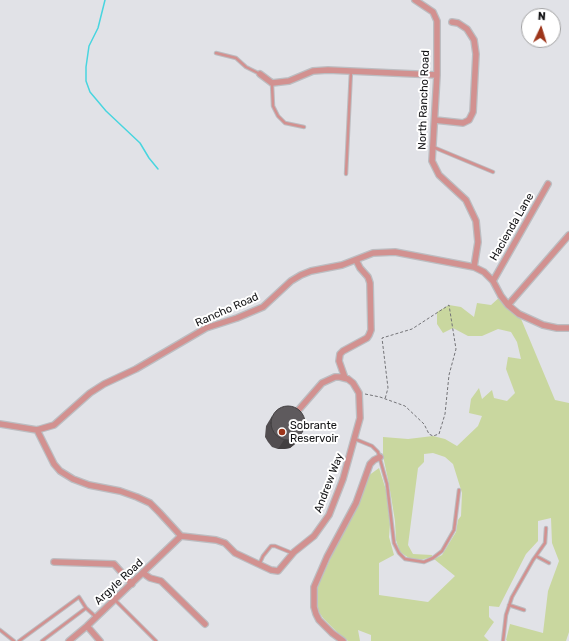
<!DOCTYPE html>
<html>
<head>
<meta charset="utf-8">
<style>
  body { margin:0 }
  #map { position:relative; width:569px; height:641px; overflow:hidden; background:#e1e2e7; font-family:Rubik,sans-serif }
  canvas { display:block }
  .north { position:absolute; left:521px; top:8px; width:40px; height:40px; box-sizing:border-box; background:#fff; border:1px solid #a0a0a1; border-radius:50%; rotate:4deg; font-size:11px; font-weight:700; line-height:16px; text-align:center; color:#121214 }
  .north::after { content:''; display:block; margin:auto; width:14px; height:18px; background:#9d351a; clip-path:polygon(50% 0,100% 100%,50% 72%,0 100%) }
</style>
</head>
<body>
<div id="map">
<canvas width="569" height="641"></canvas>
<div class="north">N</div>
</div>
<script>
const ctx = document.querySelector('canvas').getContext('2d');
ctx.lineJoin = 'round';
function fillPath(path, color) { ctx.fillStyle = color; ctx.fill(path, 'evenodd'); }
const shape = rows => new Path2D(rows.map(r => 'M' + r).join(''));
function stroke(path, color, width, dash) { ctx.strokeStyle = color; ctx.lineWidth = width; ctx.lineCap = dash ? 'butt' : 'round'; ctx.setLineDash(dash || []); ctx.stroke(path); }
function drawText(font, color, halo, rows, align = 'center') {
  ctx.font = font + ' Rubik,sans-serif'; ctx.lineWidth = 4; ctx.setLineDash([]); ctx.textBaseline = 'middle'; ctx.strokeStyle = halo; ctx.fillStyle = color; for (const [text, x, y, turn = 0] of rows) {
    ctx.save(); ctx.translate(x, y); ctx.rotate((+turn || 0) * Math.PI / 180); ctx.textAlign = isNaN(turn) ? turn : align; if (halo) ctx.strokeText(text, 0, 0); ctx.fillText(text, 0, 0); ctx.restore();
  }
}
fillPath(shape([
  [501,296,519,314,555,400,569,403,569,632,566,641,507,641,506,640,510,624,543,633,548,591,559,561,552,543,551,518,538,521,538,541,526,554,499,607,489,606,489,617,494,622,484,636,489,641,371,641,371,635,358,630,360,641,348,641,336,631,323,618,319,612,317,606,318,586,368,476,379,468,386,490,390,524,389,537,394,555,379,563,379,595,428,602,455,576,434,559,442,555,456,532,458,520,461,516,462,493,453,464,445,457,433,453,424,454,424,462,418,468,408,545,413,554,432,555,432,557,420,560,409,558,400,552,396,540,395,521,389,484,383,456,383,437,408,439,433,436,445,439,457,446,478,426,482,416,469,413,471,399,479,388,482,399,492,390,494,398,507,401,515,393,506,369,508,357,521,359,517,342,511,332,498,329,482,336,468,336,453,328,443,333,437,324,437,312,449,305,461,307,474,317,477,303,491,305]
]), '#c9d79f');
stroke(shape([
  [105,0,98,28,89,46,86,67,86,81,90,92,106,111,140,143,149,158,158,169]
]), '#48d5df', 1.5);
const lane = shape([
  [216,53,236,58,246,67,260,74],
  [272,84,273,106,278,116,285,123,304,127],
  [433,147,493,172],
  [346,174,351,71],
  [355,439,372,446,378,452,387,484,394,543,399,553,405,559,424,562,433,558,442,551,454,530,459,490],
  [536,556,549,563],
  [259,565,263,556,271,546,275,546,292,553],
  [115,600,156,641],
  [509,605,524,610],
  [86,608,96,617],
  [0,630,14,641],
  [19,641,79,597,86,608,42,641],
  [503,641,506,615,512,597,533,560,545,543,546,528]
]);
const street = shape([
  [415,0,433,12,437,21,437,75,432,161,439,175,466,200,476,221,478,242,474,267],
  [260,74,272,83,289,81,313,71,328,70,437,75],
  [435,120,463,123,469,120,473,112,476,54,474,40,467,29,458,23,452,22],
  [493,281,548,184],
  [508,305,569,235],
  [345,378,339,361,340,354,343,351,367,338,369,335,371,330,370,283,368,277,360,268,356,260],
  [0,424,37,430,54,425,90,393,104,384,136,369,206,328,237,318,263,307,291,281,301,275,311,271,342,265,373,253,395,252,474,267,484,272,493,281,501,296,508,305,519,314,543,325,557,328,569,328],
  [37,430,54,464,60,471,73,479,89,485,120,491,137,497,150,503,159,512,181,536,216,540,225,543,235,553,271,570,278,571,294,552,314,536,329,515,343,479,360,418,359,393,353,383,348,379,340,377,335,377,322,383,295,414],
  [54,562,114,564,132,584],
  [143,573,150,578,161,581,205,624],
  [87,626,100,641],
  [69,641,87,626,181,536],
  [343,641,332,633,319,620,316,614,314,607,314,587,327,557,356,503,370,464,374,460,380,457]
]);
stroke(lane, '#bcbdc1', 4.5);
stroke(street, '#bcbdc1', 8);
stroke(shape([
  [365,394,380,397,405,406,424,424,429,434,433,436,439,434,445,414,449,375,456,349,449,305,412,329,382,338,388,388,385,399]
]), '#737377', 1, [3, 2]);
stroke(lane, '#d29190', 2.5);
stroke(street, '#d29190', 5.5);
fillPath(shape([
  [272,416,295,444,290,448,284,449,278,449,272,447,268,442,265,437,266,426]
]), '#514d50');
fillPath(shape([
  [301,435,295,444,290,448,284,449,278,449,284,440]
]), '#423f41');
const building = shape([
  '271 423a17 17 0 1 1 34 0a17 17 0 1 1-34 0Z'
]);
fillPath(building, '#5e5a5d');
stroke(building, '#423f41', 1);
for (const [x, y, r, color] of [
  [282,432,4,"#9d351a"]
]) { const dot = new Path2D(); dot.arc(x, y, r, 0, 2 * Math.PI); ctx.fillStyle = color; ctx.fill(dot); stroke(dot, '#fff', 1.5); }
drawText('11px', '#121214', '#fff', [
  ["North Rancho Road",424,100,-88],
  ["Hacienda Lane",512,227,-60],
  ["Rancho Road",227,310,-24],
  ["Andrew Way",329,483,-69],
  ["Argyle Road",119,582,-43]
]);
drawText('11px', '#121214', '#fff', [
  ["Sobrante",290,426],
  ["Reservoir",290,439]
], 'left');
</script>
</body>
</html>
